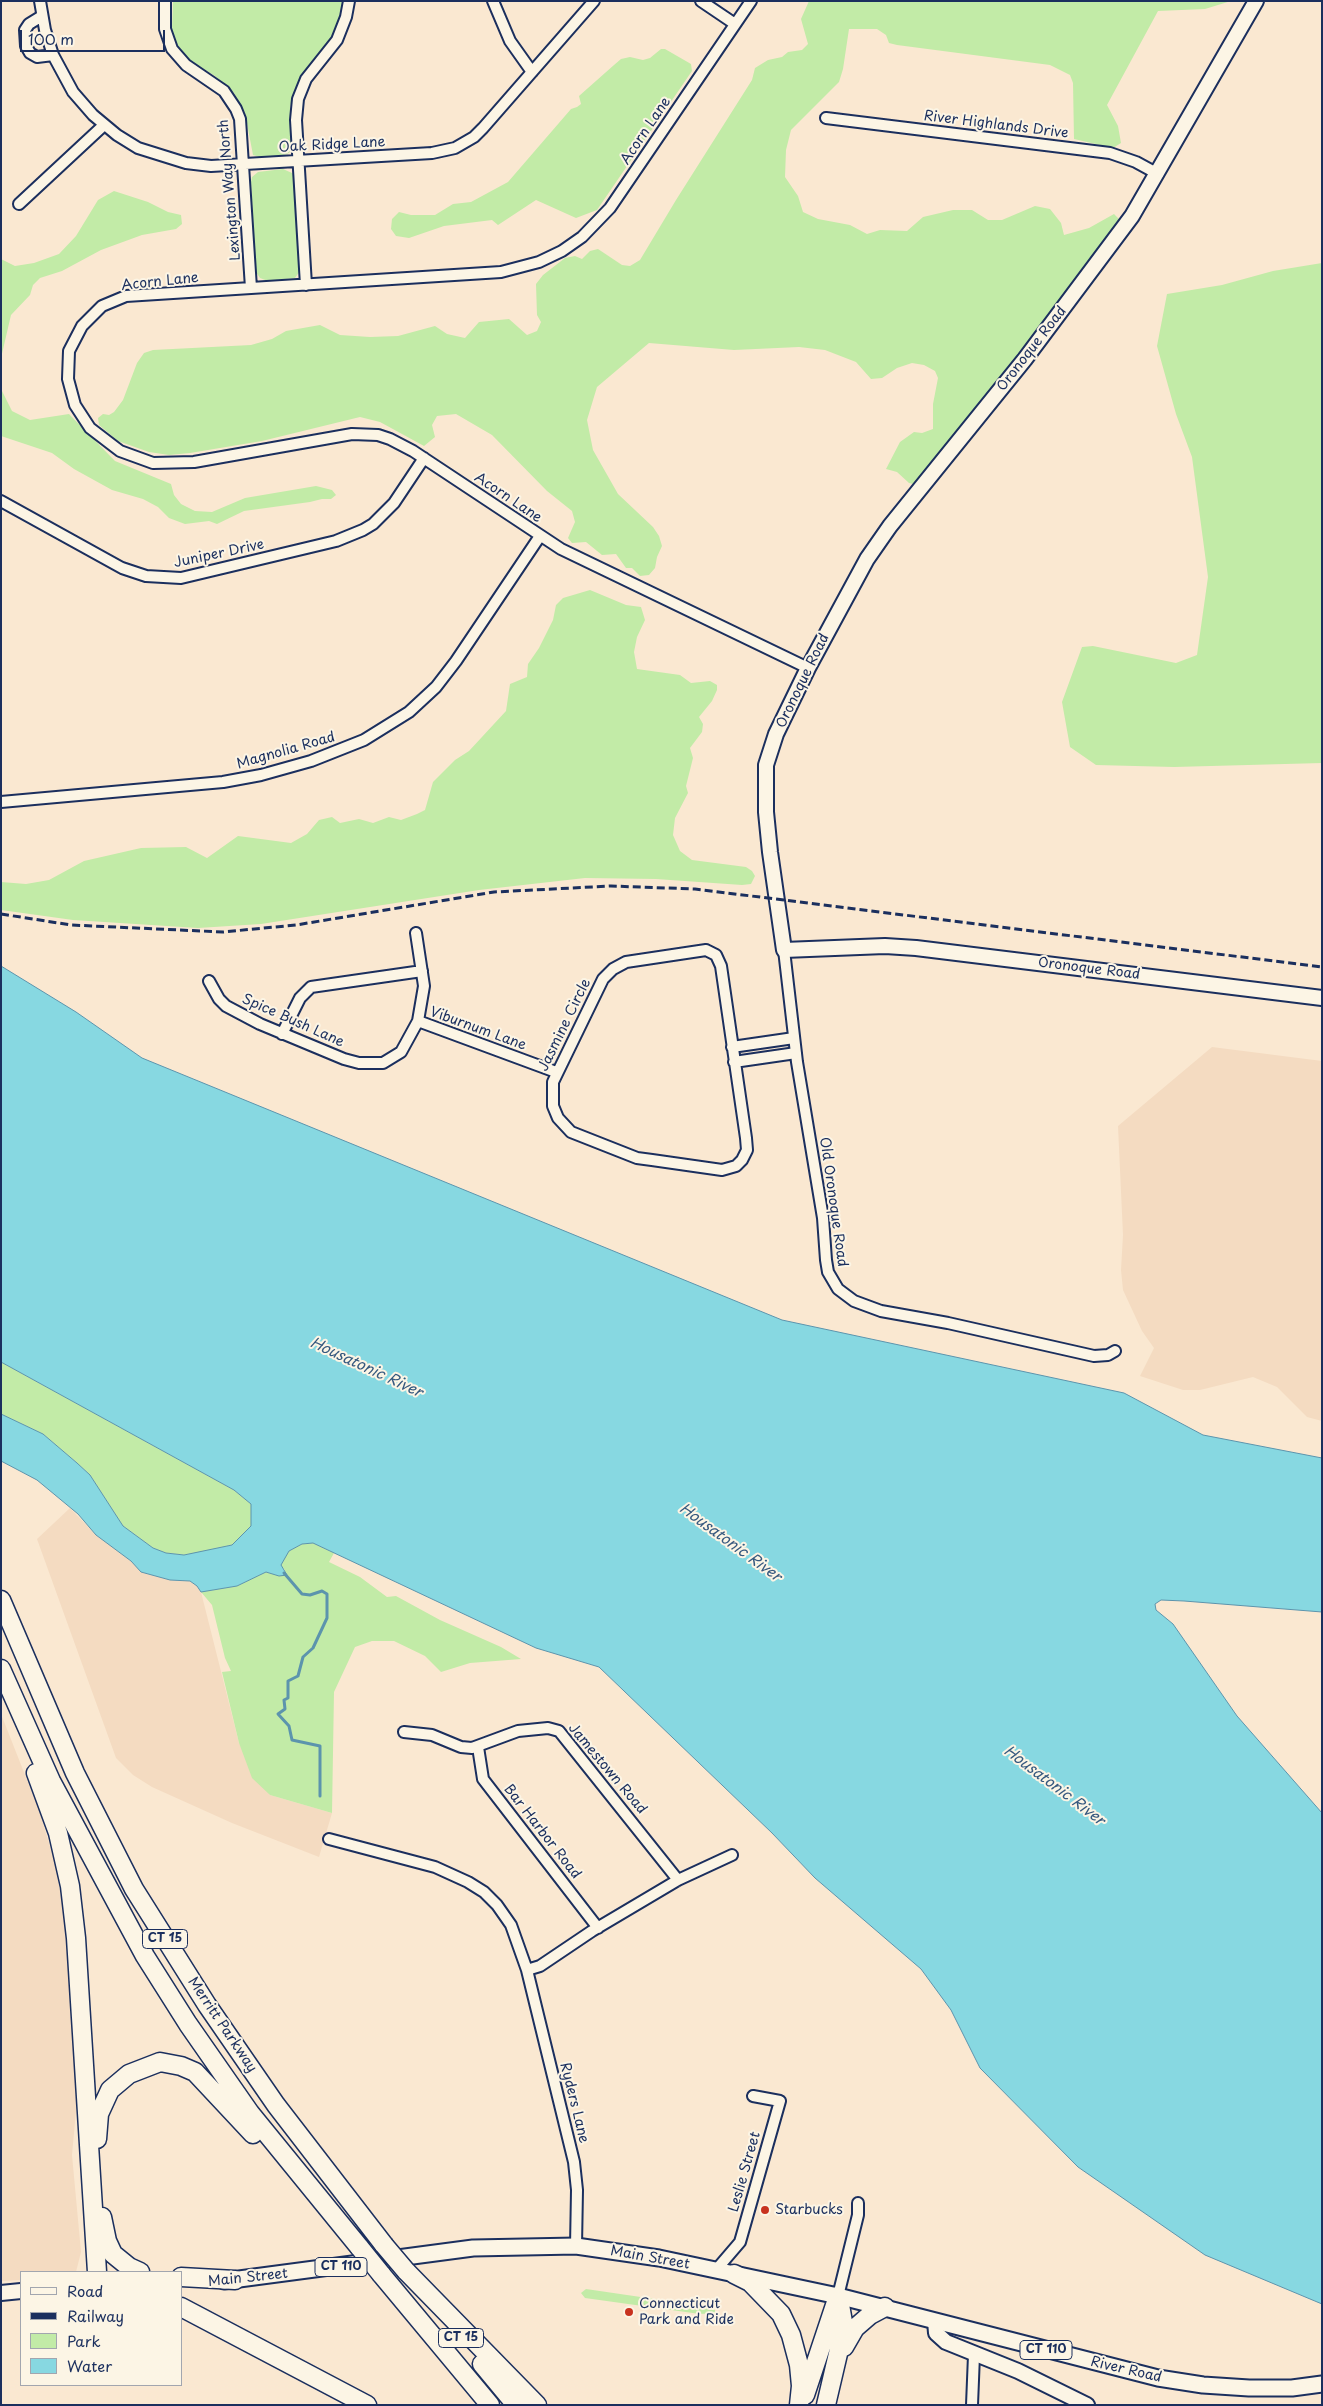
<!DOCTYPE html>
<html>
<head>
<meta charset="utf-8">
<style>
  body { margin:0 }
  #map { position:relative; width:1323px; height:2406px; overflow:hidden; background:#fae8d1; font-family:"Playpen Sans",sans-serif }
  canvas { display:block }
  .frame { position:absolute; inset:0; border:2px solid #1b2f5e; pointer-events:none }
  .legend { position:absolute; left:20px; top:2271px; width:162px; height:115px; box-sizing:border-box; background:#fcf5e5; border:1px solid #a2a6af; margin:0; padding:6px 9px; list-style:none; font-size:15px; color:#1b2f5e }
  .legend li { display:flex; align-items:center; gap:10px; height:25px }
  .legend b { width:25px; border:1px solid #a2a6af }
  .scale { position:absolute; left:20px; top:30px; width:145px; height:22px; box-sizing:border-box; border:2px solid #1b2f5e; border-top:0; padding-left:6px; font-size:15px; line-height:18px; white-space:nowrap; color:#1b2f5e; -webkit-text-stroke:4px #fcf5e5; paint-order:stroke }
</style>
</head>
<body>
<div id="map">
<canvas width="1323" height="2406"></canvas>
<div class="frame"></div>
<ul class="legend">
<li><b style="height:6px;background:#fcf5e5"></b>Road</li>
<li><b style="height:6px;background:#1b2f5e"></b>Railway</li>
<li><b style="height:14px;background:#c2eba7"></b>Park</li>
<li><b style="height:14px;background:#87d8e1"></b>Water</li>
</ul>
<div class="scale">100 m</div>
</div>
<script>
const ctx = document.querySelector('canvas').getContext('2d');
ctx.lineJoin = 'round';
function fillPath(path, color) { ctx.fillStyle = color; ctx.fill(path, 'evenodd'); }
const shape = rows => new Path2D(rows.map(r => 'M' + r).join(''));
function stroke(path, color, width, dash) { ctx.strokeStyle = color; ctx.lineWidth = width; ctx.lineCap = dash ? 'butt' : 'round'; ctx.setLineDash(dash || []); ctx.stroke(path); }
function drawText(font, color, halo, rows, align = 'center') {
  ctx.font = font + ' "Playpen Sans",sans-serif'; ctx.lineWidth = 4; ctx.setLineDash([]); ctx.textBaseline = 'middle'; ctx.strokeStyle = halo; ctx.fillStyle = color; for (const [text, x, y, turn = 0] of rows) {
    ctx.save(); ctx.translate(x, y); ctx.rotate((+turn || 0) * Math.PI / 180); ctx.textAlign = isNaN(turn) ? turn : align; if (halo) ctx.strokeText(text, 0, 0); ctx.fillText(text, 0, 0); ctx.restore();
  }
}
fillPath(shape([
  [1212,1047,1322,1061,1322,1421,1307,1417,1277,1387,1253,1377,1200,1390,1183,1390,1140,1376,1154,1348,1142,1331,1123,1290,1121,1270,1123,1235,1118,1126],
  [70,1508,96,1535,131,1561,141,1572,170,1580,190,1581,197,1586,201,1592,239,1743,270,1795,332,1813,319,1857,232,1823,152,1787,133,1775,116,1758,37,1539],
  [1,1714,40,1813,54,1860,65,1917,77,2100,72,2155,81,2252,76,2272,21,2272,21,2280,1,2281]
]), '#f4dbc1');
fillPath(shape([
  [173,1,343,1,340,16,331,38,295,88,290,107,292,148,289,153,281,156,260,157,253,155,245,113,234,93,215,76,188,59,176,43,172,29],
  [809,1,1231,1,1205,9,1158,11,1107,105,1118,126,1121,143,1113,148,1074,139,1073,83,1070,75,1050,65,897,45,889,43,886,35,877,29,849,29,843,69,839,82,791,130,786,150,785,177,798,196,803,212,818,219,850,225,867,234,880,230,907,231,923,217,953,210,972,210,988,220,1002,220,1035,206,1050,209,1061,223,1064,235,1089,228,1114,214,1120,220,1061,303,917,485,909,483,897,472,886,469,900,442,914,432,922,433,933,429,933,404,938,378,935,371,924,365,912,363,897,368,882,378,871,379,856,362,825,350,799,347,734,350,649,343,597,387,587,420,593,450,618,494,653,527,659,536,662,546,657,557,655,568,649,575,640,576,632,568,626,568,616,554,602,555,586,542,572,543,568,538,575,522,572,511,547,491,492,435,456,414,437,416,432,425,435,437,424,446,380,422,360,417,262,441,190,453,169,455,149,452,118,441,99,425,98,418,103,414,109,415,114,412,123,400,137,363,144,353,153,350,251,345,272,339,286,331,320,325,340,335,370,337,398,336,435,326,447,334,465,338,479,322,509,319,527,335,537,331,541,322,537,315,536,284,543,275,565,258,575,256,582,259,590,251,598,249,622,265,630,266,640,260,676,200,752,80,755,68,768,60,782,57,788,52,802,50,808,44,801,19],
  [661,49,665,49,691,64,692,71,597,210,576,218,536,200,498,225,492,220,444,226,409,238,396,236,391,229,392,219,399,212,411,215,435,215,453,204,471,202,508,182,571,109,577,107,581,104,579,96,614,65,621,59,630,57,643,60,650,58],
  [283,169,292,173,295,177,300,271,295,278,268,281,260,278,256,272,251,182,252,177,258,172],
  [114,191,148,202,168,212,181,215,182,224,176,229,142,235,101,250,62,271,40,278,33,285,30,295,11,315,1,358,1,259,15,266,34,263,59,254,76,236,98,200],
  [1322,263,1322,763,1174,767,1096,765,1070,747,1062,702,1082,647,1093,646,1176,663,1197,655,1208,577,1192,457,1176,414,1157,346,1167,294,1222,285,1273,271],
  [1,389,12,411,30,420,69,414,115,461,171,484,174,495,181,504,195,511,212,512,245,498,316,486,332,490,336,495,331,499,322,499,310,502,244,511,217,524,209,521,185,524,169,518,158,507,143,499,112,490,74,469,52,453,1,436],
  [590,590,626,605,641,607,645,620,637,637,634,652,637,669,680,675,691,683,710,681,717,685,717,690,712,701,699,717,703,724,702,732,690,748,693,758,686,786,688,793,675,818,673,835,680,851,692,860,746,867,752,871,755,876,751,884,742,885,656,879,585,878,479,890,261,924,198,928,73,920,1,910,1,882,26,884,49,880,84,861,141,848,186,847,207,858,238,836,291,843,307,834,319,820,332,817,340,823,359,819,373,823,389,817,401,820,417,814,425,810,433,782,455,760,469,751,506,711,510,684,527,677,528,664,539,648,553,620,556,605,563,598],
  [1,1362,234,1490,251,1504,251,1526,232,1545,200,1553,184,1555,166,1553,153,1548,123,1526,90,1475,77,1463,43,1434,1,1414],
  [313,1543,334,1553,329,1562,360,1577,387,1597,396,1596,440,1620,501,1647,521,1659,470,1663,441,1672,425,1656,394,1641,372,1641,355,1647,334,1692,332,1813,270,1795,252,1778,239,1743,222,1672,231,1671,225,1658,212,1605,201,1592,237,1586,266,1572,280,1576,285,1570,280,1565,289,1551,302,1544],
  [586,2289,709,2307,715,2310,715,2313,700,2314,585,2298,581,2293]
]), '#c2eba7');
const water = shape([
  [1,966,76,1012,142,1058,782,1320,1124,1393,1203,1435,1322,1458,1322,1612,1184,1601,1161,1600,1155,1604,1156,1610,1173,1624,1237,1716,1322,1813,1322,2304,1205,2255,1078,2167,980,2068,951,2010,921,1969,815,1878,772,1833,599,1667,536,1648,313,1543,302,1544,289,1551,281,1565,287,1575,279,1576,266,1572,237,1586,201,1592,197,1586,190,1581,170,1580,141,1572,131,1561,96,1535,78,1514,37,1480,1,1461,1,1414,43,1434,77,1463,90,1475,123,1526,153,1548,166,1553,184,1555,232,1545,251,1526,251,1504,234,1490,1,1362,1,966]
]);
fillPath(water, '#87d8e1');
stroke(water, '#5c94ad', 1);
stroke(shape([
  [284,1573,302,1594,310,1595,322,1591,327,1594,327,1618,313,1648,303,1657,298,1676,288,1681,288,1698,284,1700,285,1709,278,1714,289,1726,292,1740,320,1746,320,1796]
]), '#5c94ad', 3);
const street = shape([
  [40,1,45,30,53,55,73,92,93,115,117,135,138,148,186,163,211,166,432,153,455,148,474,137,483,128,594,1],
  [165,1,165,29,172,49,186,65,224,91,236,109,240,119,251,288],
  [493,1,510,41,532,72],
  [701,1,735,24],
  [751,1,610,208,582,237,562,251,539,262,501,272,126,296,102,306,82,326,69,351,68,379,75,405,90,428,120,451,153,463,194,462,352,434,378,435,390,439,413,451,561,549,808,668],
  [42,16,29,24,25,30,26,46,30,53,37,57,53,55],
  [826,118,1110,153,1136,162,1158,174],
  [19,204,104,125],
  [306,285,296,120,298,99,306,79,337,40,346,17,349,1],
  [1,501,122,568,146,576,181,578,336,541,363,530,373,524,394,503,424,458],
  [1,802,223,782,261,775,311,761,364,740,409,712,436,687,456,661,540,536],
  [706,950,716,955,721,966,746,1138,747,1150,742,1160,736,1166,722,1170,652,1160,637,1158,571,1132,558,1118,553,1106,553,1082,603,979,613,969,626,962,706,950],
  [784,950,797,1062,823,1218,826,1260,828,1272,838,1289,854,1301,881,1311,948,1323,1094,1356,1108,1355,1115,1351],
  [209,981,219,999,226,1006,260,1024,344,1059,359,1063,383,1063,401,1052,418,1021,424,986,416,933],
  [418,1021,556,1072],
  [282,1034,300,998,311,987,422,971],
  [732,1047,794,1038],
  [734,1062,796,1053],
  [404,1732,432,1735,461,1747,472,1748,518,1731,548,1728,559,1731,678,1880],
  [478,1747,483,1779,598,1928],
  [329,1839,435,1867,468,1882,484,1892,497,1905,511,1925,527,1970,574,2162,577,2190,576,2246],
  [527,1970,540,1966,592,1931,678,1880,732,1855],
  [716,2270,740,2242,780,2101,753,2096],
  [838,2296,858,2215,858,2203],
  [972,2405,974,2355]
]);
const secondary = shape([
  [1256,1,1132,216,1025,359,890,526,867,559,808,668,776,734,766,765,766,812,770,852,784,950,885,946,916,948,1322,998],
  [1,2293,21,2291],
  [935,2321,936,2333,946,2342,1018,2371,1087,2405]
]);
const primary = shape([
  [224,2281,473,2248,576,2246,659,2258,838,2296,1158,2378,1203,2385,1249,2388,1292,2388,1322,2384]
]);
const highway = shape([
  [1,1600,75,1773,134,1889,207,2005,276,2105,384,2245],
  [1,1669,51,1781,145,1956,188,2024,250,2113,360,2248],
  [36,1773,58,1833,70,1886,76,1938,97,2272],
  [97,2139,99,2114,110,2090,129,2074,160,2062,181,2066,195,2072,253,2134],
  [102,2217,107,2241,113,2254,129,2267,140,2272],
  [406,2271,537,2405],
  [381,2274,490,2405],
  [734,2274,750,2282,781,2314,791,2335,799,2365,801,2386,799,2405],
  [181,2277,235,2280],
  [181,2307,367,2405],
  [844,2347,855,2328,870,2315,885,2307],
  [482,2364,516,2405],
  [805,2395,838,2296],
  [826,2405,844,2328,839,2299]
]);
stroke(street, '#1b2f5e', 14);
stroke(secondary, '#1b2f5e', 18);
stroke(primary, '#1b2f5e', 19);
stroke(highway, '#1b2f5e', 21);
stroke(street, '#fcf5e5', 10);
stroke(secondary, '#fcf5e5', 14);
stroke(primary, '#fcf5e5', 15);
stroke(highway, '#fcf5e5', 18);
stroke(shape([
  [1,914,71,925,223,932,296,925,494,892,611,886,695,889,1322,967]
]), '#1b2f5e', 3, [8, 4]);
const highwayBridge = shape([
  [384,2245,406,2271],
  [360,2248,381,2274]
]);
stroke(highwayBridge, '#1b2f5e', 21, []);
stroke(highwayBridge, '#fcf5e5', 18);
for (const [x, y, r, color] of [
  [765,2210,5,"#c8321e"],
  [629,2312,5,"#c8321e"]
]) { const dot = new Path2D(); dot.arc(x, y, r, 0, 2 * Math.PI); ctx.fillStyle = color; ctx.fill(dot); stroke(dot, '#fcf5e5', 2); }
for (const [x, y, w] of [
  [165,1939,45],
  [341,2267,52],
  [461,2338,45],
  [1046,2350,52]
]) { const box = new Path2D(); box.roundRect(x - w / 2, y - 9.5, w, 19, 4); ctx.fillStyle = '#fcf5e5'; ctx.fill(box); stroke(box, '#1b2f5e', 1); }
drawText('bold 12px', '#1b2f5e', null, [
  ["CT 15",165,1939],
  ["CT 110",341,2267],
  ["CT 15",461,2338],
  ["CT 110",1046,2350]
]);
drawText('14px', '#1b2f5e', '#fcf5e5', [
  ["River Highlands Drive",996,125,7],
  ["Acorn Lane",646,131,-56],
  ["Oak Ridge Lane",332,145,-3],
  ["Lexington Way North",230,190,-95],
  ["Acorn Lane",160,282,-6],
  ["Oronoque Road",1032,349,-52],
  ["Acorn Lane",508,498,34],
  ["Juniper Drive",219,554,-12],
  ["Oronoque Road",803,681,-64],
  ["Magnolia Road",286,751,-16],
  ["Oronoque Road",1089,969,7],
  ["Spice Bush Lane",293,1021,24],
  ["Jasmine Circle",565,1025,-64],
  ["Viburnum Lane",478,1029,20],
  ["Old Oronoque Road",833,1202,82],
  ["Jamestown Road",607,1769,50],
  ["Bar Harbor Road",542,1832,52],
  ["Merritt Parkway",222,2025,56],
  ["Ryders Lane",574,2103,76],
  ["Leslie Street",745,2172,-74],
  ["Main Street",650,2258,10],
  ["Main Street",248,2278,-6],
  ["River Road",1126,2370,13]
]);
drawText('14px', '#1b2f5e', '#fcf5e5', [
  ["Starbucks",775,2210],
  ["Connecticut",639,2304],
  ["Park and Ride",639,2320]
], 'left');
drawText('italic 15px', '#36597f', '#fcf5e5', [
  ["Housatonic River",366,1368,25],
  ["Housatonic River",730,1543,36],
  ["Housatonic River",1054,1786,37]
]);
</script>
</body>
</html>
